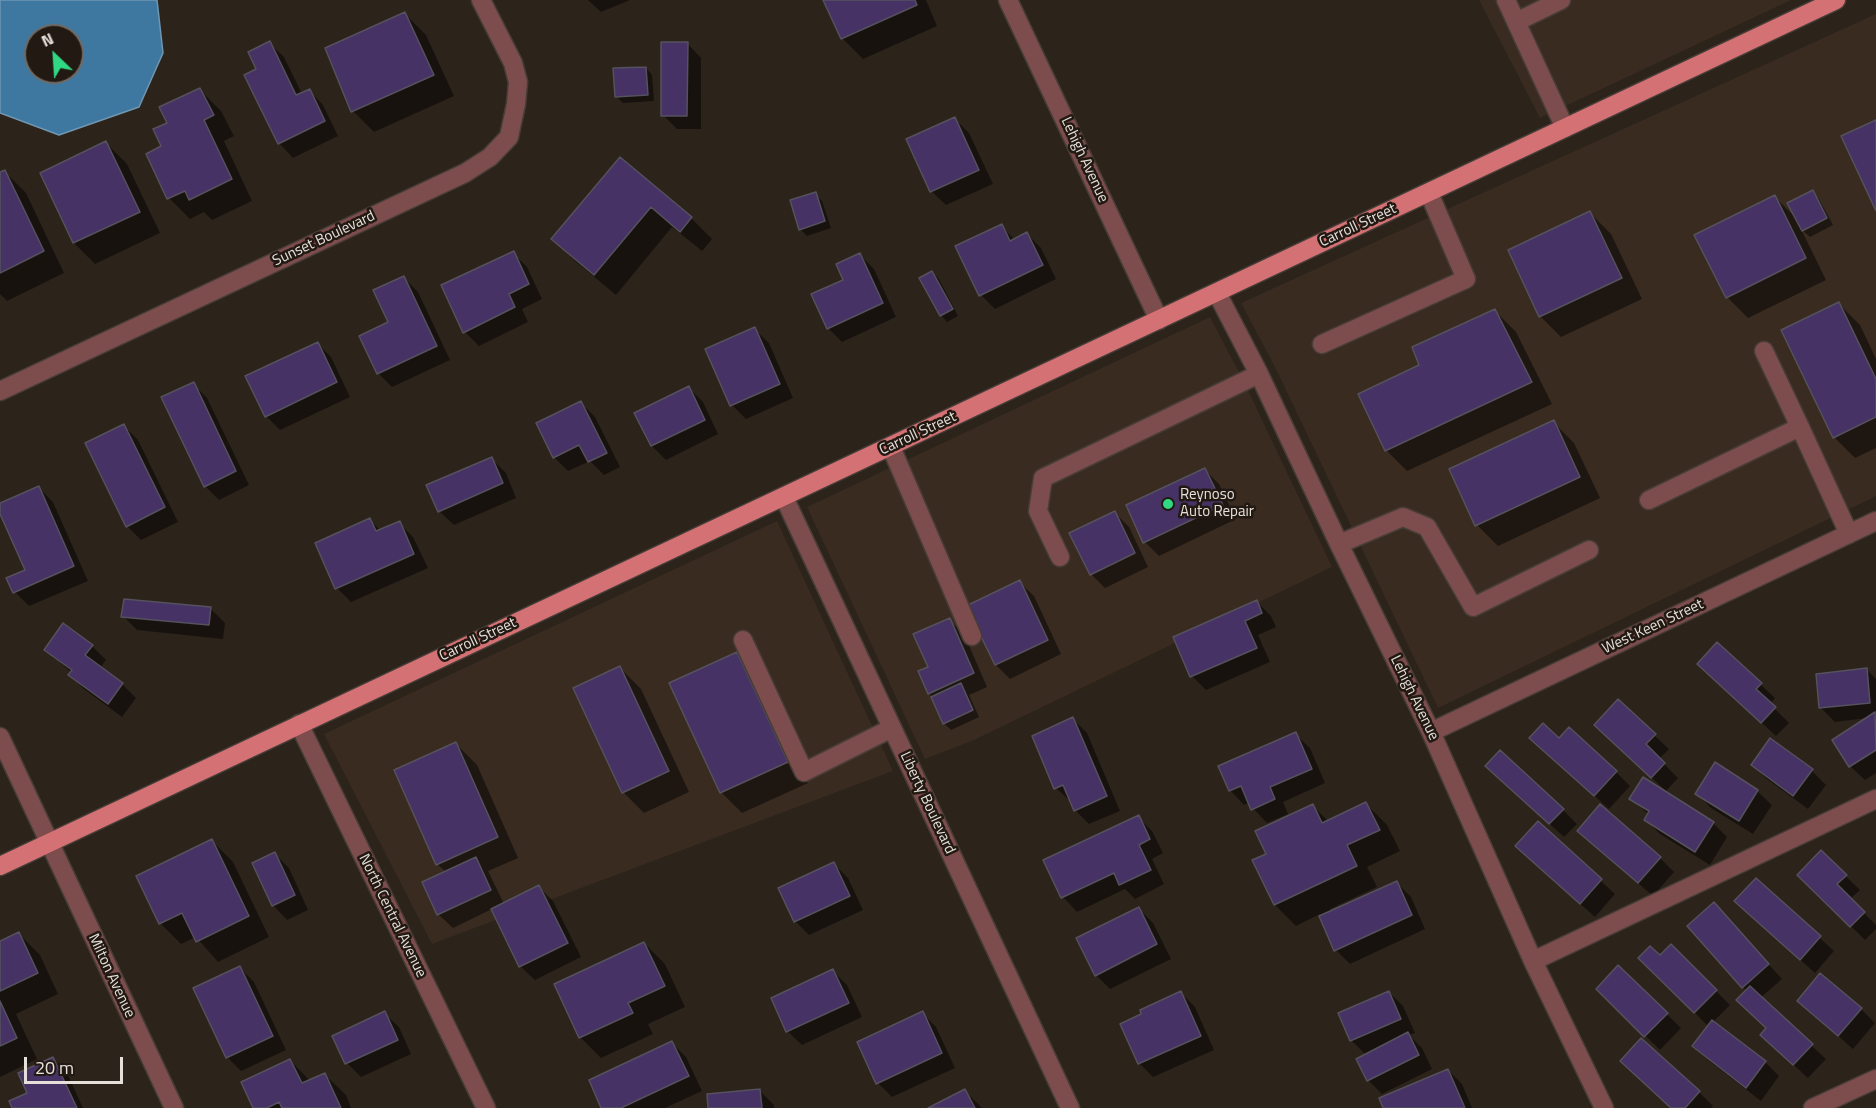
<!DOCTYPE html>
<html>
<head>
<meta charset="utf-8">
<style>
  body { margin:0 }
  #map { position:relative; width:1876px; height:1108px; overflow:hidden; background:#2c231b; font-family:"Titillium Web",sans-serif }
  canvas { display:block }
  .north { position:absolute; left:24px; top:24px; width:60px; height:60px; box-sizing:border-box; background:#221912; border:2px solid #706962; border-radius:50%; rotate:335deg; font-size:16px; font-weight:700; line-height:24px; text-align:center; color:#e6e0db }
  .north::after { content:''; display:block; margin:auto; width:21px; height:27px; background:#30d883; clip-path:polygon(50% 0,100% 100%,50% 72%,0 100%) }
  .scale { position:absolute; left:24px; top:1057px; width:99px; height:27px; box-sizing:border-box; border:3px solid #e6e0db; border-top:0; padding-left:8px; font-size:18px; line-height:21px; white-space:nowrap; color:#e6e0db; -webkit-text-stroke:4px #221912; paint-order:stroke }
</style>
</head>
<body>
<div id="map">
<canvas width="1876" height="1108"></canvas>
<div class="north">N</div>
<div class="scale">20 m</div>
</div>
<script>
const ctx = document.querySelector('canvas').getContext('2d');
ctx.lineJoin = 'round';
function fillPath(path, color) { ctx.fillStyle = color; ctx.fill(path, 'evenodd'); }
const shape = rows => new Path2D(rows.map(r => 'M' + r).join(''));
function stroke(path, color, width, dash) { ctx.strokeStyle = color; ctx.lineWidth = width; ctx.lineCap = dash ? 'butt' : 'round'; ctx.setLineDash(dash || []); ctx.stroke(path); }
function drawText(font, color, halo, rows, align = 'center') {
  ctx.font = font + ' "Titillium Web",sans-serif'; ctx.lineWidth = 5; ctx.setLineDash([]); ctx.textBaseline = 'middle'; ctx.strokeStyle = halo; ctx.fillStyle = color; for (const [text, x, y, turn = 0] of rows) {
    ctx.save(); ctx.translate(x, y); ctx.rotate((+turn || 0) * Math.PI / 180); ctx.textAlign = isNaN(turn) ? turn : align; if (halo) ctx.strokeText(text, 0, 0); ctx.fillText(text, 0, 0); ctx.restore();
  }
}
fillPath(shape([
  [1479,0,1791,0,1540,118],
  [1876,14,1876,496,1438,708,1275,367,1241,303],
  [1210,317,1244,382,1332,567,974,740,925,759,807,507],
  [777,521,893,771,432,944,324,734]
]), '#392b20');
const water = shape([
  [0,0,157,0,163,53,139,107,59,135,0,113,0,0],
  [36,36,72,36,72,72,36,72,36,36]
]);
fillPath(water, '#3e78a0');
stroke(water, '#7097b2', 1.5);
fillPath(shape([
  [588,0,630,0,601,12],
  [825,0,926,0,937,26,863,59,842,38],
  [405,14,426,35,454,96,374,132,353,111],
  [269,43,284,57,302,94,309,90,323,105,338,136,293,158,279,143,246,76,258,70],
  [687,43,701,58,701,129,677,129,663,115],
  [646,68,652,75,654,101,623,103,616,96],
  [200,90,221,111,234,136,224,141,252,201,212,220,204,212,190,219,169,198,163,147,169,123],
  [955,119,969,133,993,184,946,205,931,191],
  [106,143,127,164,160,233,95,264,74,243,42,174],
  [620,159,691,218,712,239,702,251,672,227,616,295,574,260,553,239],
  [5,172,26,193,64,273,7,301,0,294,0,174],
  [1812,192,1819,199,1833,225,1810,237,1801,229,1826,280,1748,318,1727,297,1774,196,1796,218],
  [815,194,822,201,831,228,807,236,800,229],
  [1590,213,1611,234,1642,299,1561,337,1540,316],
  [1001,226,1015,240,1027,234,1041,248,1056,279,995,309,981,295,957,247],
  [513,253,527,267,542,299,522,309,528,322,479,346,465,332],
  [860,255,874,269,896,317,842,342,828,328,845,281],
  [932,272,939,279,958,316,947,322,941,315],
  [404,278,418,292,450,360,392,387,378,373,390,323],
  [1839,304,1860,325,1876,359,1876,448,1855,458,1834,437],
  [1495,311,1516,332,1552,404,1407,471,1386,450,1421,366],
  [754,329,769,343,793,398,746,419,732,405],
  [317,343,331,357,350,397,280,430,266,416],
  [193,384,207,398,249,485,219,500,205,486],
  [689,388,703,402,718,434,666,460,652,446,636,413],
  [581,403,595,417,620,467,604,475,590,461,568,471,554,457],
  [1553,422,1574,443,1600,498,1498,546,1477,525],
  [124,426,138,440,178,522,141,540,127,526],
  [491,458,506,473,516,498,454,525,439,511],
  [1204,469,1219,484,1236,519,1159,556,1145,542],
  [39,488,53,502,88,581,29,606,15,592,27,570,0,510,0,505],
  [1115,513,1129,527,1148,567,1105,588,1091,574],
  [370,520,381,531,399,523,413,537,428,568,351,602,337,588],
  [1019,582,1034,596,1061,654,1010,679,996,665,968,607],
  [1257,602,1271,616,1276,627,1258,635,1270,662,1206,690,1192,676],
  [210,608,225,623,223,639,137,630,123,616],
  [949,620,964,634,987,687,969,695,979,717,951,730,944,723,933,698,929,693,930,667],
  [1717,644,1775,698,1770,704,1789,723,1776,736,1713,678],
  [92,646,106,660,100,668,122,684,136,698,122,717,84,689,70,675,72,673,46,650],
  [737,654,758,675,808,783,742,813,721,792],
  [620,668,641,689,689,792,644,813,623,792],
  [1867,670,1876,679,1876,773,1865,780,1850,766,1834,740,1867,718,1835,722,1821,708],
  [1618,702,1669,749,1659,759,1678,778,1666,791,1610,739],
  [1073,719,1087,733,1120,811,1089,824,1075,810,1071,802,1056,788],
  [1295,734,1310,748,1325,783,1283,802,1288,814,1267,823,1248,803,1244,805,1230,790],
  [1531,738,1559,741,1616,772,1630,786,1609,809],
  [1770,741,1812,771,1826,785,1808,809,1767,779,1753,765],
  [456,744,477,765,518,858,488,871,504,904,539,887,553,901,581,957,535,980,520,966,492,909,453,928,438,914,446,872,437,864],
  [1501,780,1563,810,1577,824,1564,837],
  [1757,791,1772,805,1753,834,1711,808,1697,793],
  [1631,798,1713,823,1727,837,1710,865,1660,834,1646,820,1649,815],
  [1366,804,1387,825,1400,851,1367,867,1377,887,1330,909,1331,912,1397,883,1411,897,1425,929,1350,964,1336,950,1320,914,1296,926,1275,905,1268,854,1313,806,1328,821],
  [1138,817,1152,831,1163,853,1152,859,1164,884,1135,899,1125,889,1077,912,1063,897,1045,861],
  [1538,823,1615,894,1595,917,1531,860],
  [212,841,233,862,269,937,218,962,196,937,181,944,160,923],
  [1593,845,1660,858,1674,872,1653,896],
  [1821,852,1860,890,1850,899,1876,925,1876,929,1865,940,1799,875],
  [275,854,289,868,308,910,287,920,273,905],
  [834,864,848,878,863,910,809,935,795,921],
  [1756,880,1834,951,1815,973,1750,915],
  [1714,904,1782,979,1760,998,1826,1059,1808,1078,1776,1049,1747,991,1743,987],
  [1139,909,1153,923,1171,959,1110,989,1096,975],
  [19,934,40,955,58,994,16,1014,37,1059,0,1077,0,942],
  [644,943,665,964,685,1007,648,1024,653,1034,601,1058,580,1037],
  [1660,957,1716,991,1730,1005,1713,1022,1765,1062,1779,1076,1761,1101,1708,1060,1694,1046,1709,1027,1640,958],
  [1618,967,1681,1028,1660,1050,1598,989],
  [240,968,254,982,286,1050,241,1071,227,1057],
  [833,971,847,985,862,1017,802,1045,787,1031],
  [1389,992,1403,1006,1415,1033,1409,1035,1422,1048,1432,1069,1382,1094,1368,1080,1366,1055,1351,1040],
  [1181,993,1195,1007,1214,1050,1153,1077,1139,1063],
  [1799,1001,1861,1009,1875,1023,1853,1049],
  [384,1013,399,1027,411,1054,361,1077,347,1063],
  [922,1013,936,1027,955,1068,892,1097,878,1083],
  [672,1043,686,1057,702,1091,665,1108,603,1108],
  [53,1059,67,1073,83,1108,14,1108,29,1094],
  [290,1060,310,1081,324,1074,346,1095,351,1108,255,1108],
  [1448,1070,1462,1084,1472,1108,1385,1108],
  [759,1090,774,1105,774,1108,710,1108],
  [965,1091,982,1108,931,1108],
  [1699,1092,1713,1106,1711,1108,1672,1108]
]), '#0007');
const building = shape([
  [823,0,915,0,917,5,841,39,823,0],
  [405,12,434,75,351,112,325,48,405,12],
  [270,41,296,95,310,89,325,121,278,144,244,75,256,69,248,52,270,41],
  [661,42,688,42,687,116,661,116,661,42],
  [646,67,648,95,615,97,613,68,646,67],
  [200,88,214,115,204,120,232,179,189,200,185,191,167,199,146,154,161,146,153,129,167,123,159,107,200,88],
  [955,117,979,170,930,192,906,139,955,117],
  [1876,120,1876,211,1841,136,1876,120],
  [106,141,140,212,73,243,40,173,106,141],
  [620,157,692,217,680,232,651,207,594,275,551,239,620,157],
  [5,170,44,251,0,273,0,172,5,170],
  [1813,190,1827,218,1802,231,1787,203,1813,190],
  [816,192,825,221,799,230,790,200,816,192],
  [1775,195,1806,258,1726,298,1694,235,1775,195],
  [1590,211,1622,278,1539,317,1508,250,1590,211],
  [1002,224,1010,241,1027,232,1043,265,979,296,955,246,1002,224],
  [514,251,529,284,509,294,515,307,463,333,441,285,514,251],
  [860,253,883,303,827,329,811,294,843,280,836,264,860,253],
  [932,271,953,309,940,316,919,278,932,271],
  [404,276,437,346,377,374,359,336,388,322,373,290,404,276],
  [1839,302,1876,379,1876,417,1833,438,1781,330,1839,302],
  [1495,309,1532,382,1385,451,1358,394,1419,365,1412,347,1495,309],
  [755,327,780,384,730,406,705,349,755,327],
  [318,342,337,382,265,417,245,376,318,342],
  [194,382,236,471,204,487,161,397,194,382],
  [689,386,705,420,651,446,634,413,689,386],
  [581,401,607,453,588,462,579,445,553,458,536,423,581,401],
  [1554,420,1580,477,1475,526,1449,469,1554,420],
  [124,424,165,507,126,527,85,443,124,424],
  [492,457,503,483,438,512,426,485,492,457],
  [1205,468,1223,505,1143,543,1126,505,1205,468],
  [39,486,74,566,13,593,6,578,25,570,0,514,0,503,39,486],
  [1115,511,1135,553,1090,575,1069,533,1115,511],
  [370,518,376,531,400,521,414,554,335,589,315,543,370,518],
  [1020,580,1048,640,995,665,966,606,1020,580],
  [124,599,211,607,209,625,121,617,124,599],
  [1257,600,1262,613,1245,621,1257,648,1190,677,1173,637,1257,600],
  [950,618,974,673,928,694,918,671,928,667,913,634,950,618],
  [63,623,93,645,85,655,123,683,108,704,68,675,72,670,44,650,63,623],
  [1717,642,1762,683,1756,689,1776,707,1761,723,1697,664,1717,642],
  [737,652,788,762,720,793,669,683,737,652],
  [620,666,669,771,622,793,573,688,620,666],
  [1867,668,1870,703,1819,708,1816,674,1867,668],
  [961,683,973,710,943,724,931,697,961,683],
  [1618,699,1656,734,1646,744,1665,763,1651,778,1594,725,1618,699],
  [1875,712,1876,750,1849,767,1832,740,1875,712],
  [1073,717,1107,796,1074,811,1063,785,1054,789,1032,736,1073,717],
  [1543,723,1559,738,1569,727,1617,771,1594,796,1529,738,1543,723],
  [1296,732,1312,769,1270,787,1275,799,1251,810,1241,786,1229,791,1218,766,1296,732],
  [1770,738,1813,769,1793,796,1751,765,1770,738],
  [456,742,498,837,436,865,394,770,456,742],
  [1500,750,1564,809,1549,824,1485,766,1500,750],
  [1715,762,1758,790,1739,821,1695,794,1715,762],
  [1643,777,1714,822,1695,852,1644,820,1649,811,1629,799,1643,777],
  [1366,802,1380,830,1347,845,1357,866,1274,905,1252,860,1266,854,1255,831,1313,804,1322,823,1366,802],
  [1600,804,1661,857,1638,883,1577,831,1600,804],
  [1139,815,1150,839,1139,845,1151,870,1119,885,1114,873,1061,898,1043,860,1139,815],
  [1538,821,1602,879,1580,904,1515,846,1538,821],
  [212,839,249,916,196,942,182,913,159,924,136,876,212,839],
  [1821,850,1847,875,1837,884,1865,912,1850,927,1797,875,1821,850],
  [275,852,295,895,272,906,252,863,275,852],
  [476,857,491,890,437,915,422,882,476,857],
  [834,862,850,896,794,922,778,888,834,862],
  [1756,878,1821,936,1800,960,1734,901,1756,878],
  [1397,881,1412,915,1334,951,1319,916,1397,881],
  [539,885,568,943,519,967,491,909,539,885],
  [1714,902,1769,964,1742,988,1687,926,1714,902],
  [1139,907,1157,944,1095,976,1076,938,1139,907],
  [19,932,38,973,0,991,0,941,19,932],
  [644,942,665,986,628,1003,633,1013,579,1038,554,984,644,942],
  [1671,944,1717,990,1694,1013,1638,958,1650,946,1660,955,1671,944],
  [1618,965,1668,1013,1644,1037,1596,989,1618,965],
  [240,966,273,1036,226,1058,193,988,240,966],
  [833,969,849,1003,786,1032,771,998,833,969],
  [1820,973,1862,1008,1838,1036,1797,1001,1820,973],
  [1750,986,1813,1044,1793,1065,1760,1035,1766,1028,1736,1000,1750,986],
  [1181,991,1201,1036,1138,1064,1120,1024,1141,1014,1140,1010,1181,991],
  [1389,991,1401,1019,1350,1041,1338,1013,1389,991],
  [0,1001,17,1038,0,1046,0,1001],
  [385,1011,398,1040,345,1064,332,1036,385,1011],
  [923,1011,942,1053,876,1084,857,1042,923,1011],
  [1712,1020,1766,1061,1746,1088,1692,1046,1712,1020],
  [1408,1032,1419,1055,1367,1081,1356,1059,1408,1032],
  [1641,1038,1700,1091,1685,1108,1671,1108,1620,1061,1641,1038],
  [672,1041,689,1076,621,1108,601,1108,589,1080,672,1041],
  [53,1057,77,1108,12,1108,9,1101,27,1093,18,1073,53,1057],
  [290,1059,302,1083,325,1073,341,1108,282,1108,279,1102,267,1108,253,1108,241,1082,290,1059],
  [1448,1069,1465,1108,1383,1108,1379,1098,1448,1069],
  [760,1089,762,1108,708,1108,707,1094,760,1089],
  [965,1089,975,1108,928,1108,965,1089]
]);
fillPath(building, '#463265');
stroke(building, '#55515d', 1.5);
const minor = shape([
  [1008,0,1159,320],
  [1506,0,1565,128],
  [1516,22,1561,0],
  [1217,293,1259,374,1339,544,1431,732,1533,961,1604,1108],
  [1322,344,1466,279,1429,193],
  [1764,351,1800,427],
  [0,391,465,173,490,157,509,137,516,104,518,82,513,63,481,0],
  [891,447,972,636],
  [784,497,1070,1108],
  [1649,500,1800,427,1849,534],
  [1339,544,1403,517,1427,527,1473,607,1589,550],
  [1060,557,1038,511,1043,478,1259,374],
  [743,640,804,772,892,728],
  [299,724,486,1108],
  [1431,732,1876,521],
  [0,737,174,1108],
  [1533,961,1876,799],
  [1813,1108,1876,1079]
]);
const major = shape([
  [0,866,1836,0]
]);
stroke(minor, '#463d36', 21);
stroke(major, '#463d36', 21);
stroke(minor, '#7d4c4d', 18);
stroke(major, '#d47174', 18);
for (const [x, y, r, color] of [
  [1168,504,6,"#30d883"]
]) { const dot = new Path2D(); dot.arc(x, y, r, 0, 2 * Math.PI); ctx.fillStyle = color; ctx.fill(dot); stroke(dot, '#221912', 2); }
drawText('15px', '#e6e0db', '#221912', [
  ["Lehigh Avenue",1084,160,65],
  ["Carroll Street",1358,226,-25],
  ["Sunset Boulevard",324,239,-25],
  ["Carroll Street",918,434,-25],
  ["West Keen Street",1653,627,-25],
  ["Carroll Street",478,640,-25],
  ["Lehigh Avenue",1414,698,64],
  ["Liberty Boulevard",927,803,65],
  ["North Central Avenue",392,916,64],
  ["Milton Avenue",111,976,65]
]);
drawText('15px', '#e6e0db', '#221912', [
  ["Reynoso",1180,495],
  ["Auto Repair",1180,512]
], 'left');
</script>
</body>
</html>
